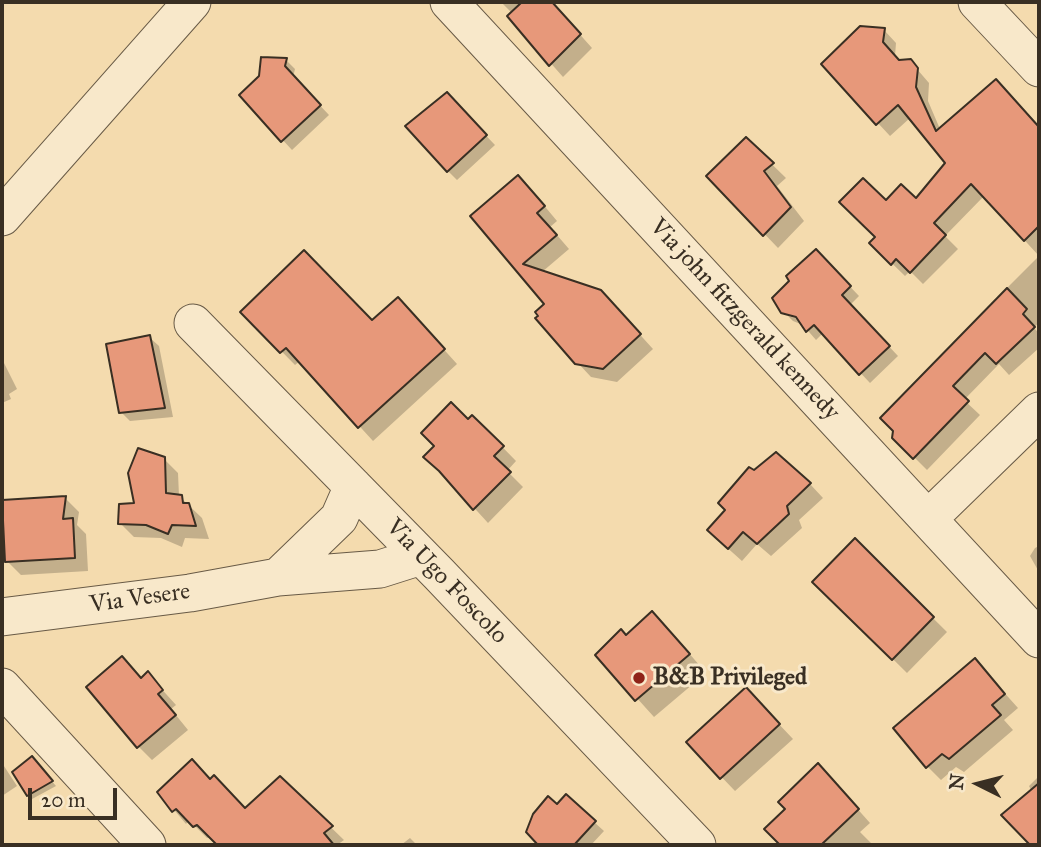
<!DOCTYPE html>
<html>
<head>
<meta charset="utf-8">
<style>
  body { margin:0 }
  #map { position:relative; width:1041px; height:847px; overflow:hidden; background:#f4dbae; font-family:"IM FELL Great Primer",serif }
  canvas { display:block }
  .frame { position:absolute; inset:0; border:4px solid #392f23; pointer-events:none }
  .north { position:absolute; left:943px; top:749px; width:70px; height:70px; -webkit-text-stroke:5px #f8e8ca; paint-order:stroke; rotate:276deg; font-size:19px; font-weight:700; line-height:28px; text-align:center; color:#392f23 }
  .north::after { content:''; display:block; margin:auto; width:24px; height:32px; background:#392f23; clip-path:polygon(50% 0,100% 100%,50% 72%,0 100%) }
  .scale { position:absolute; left:28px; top:788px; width:89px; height:32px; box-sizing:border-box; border:4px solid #392f23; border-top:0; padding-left:9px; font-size:21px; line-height:24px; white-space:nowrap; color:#392f23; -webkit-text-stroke:5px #f8e8ca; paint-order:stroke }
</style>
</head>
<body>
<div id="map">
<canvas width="1041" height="847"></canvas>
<div class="frame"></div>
<div class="north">N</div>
<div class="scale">20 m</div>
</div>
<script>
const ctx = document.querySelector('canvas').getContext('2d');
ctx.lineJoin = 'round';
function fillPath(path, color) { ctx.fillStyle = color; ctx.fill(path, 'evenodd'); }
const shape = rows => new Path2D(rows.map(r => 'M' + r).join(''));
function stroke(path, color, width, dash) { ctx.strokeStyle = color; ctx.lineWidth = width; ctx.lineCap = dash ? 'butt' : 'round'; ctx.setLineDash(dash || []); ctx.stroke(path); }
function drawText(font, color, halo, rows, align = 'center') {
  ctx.font = font + ' "IM FELL Great Primer",serif'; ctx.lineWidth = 6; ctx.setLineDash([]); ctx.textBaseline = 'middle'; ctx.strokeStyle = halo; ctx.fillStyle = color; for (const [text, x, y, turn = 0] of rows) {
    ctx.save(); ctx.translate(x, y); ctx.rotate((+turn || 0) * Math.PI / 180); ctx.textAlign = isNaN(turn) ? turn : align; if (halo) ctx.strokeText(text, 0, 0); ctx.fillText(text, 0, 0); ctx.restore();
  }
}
fillPath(shape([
  [501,2,551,2,592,48,563,77,509,16,512,13],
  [884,30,896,43,895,56,900,62,910,61,929,83,928,101,940,129,1008,93,1039,128,1039,132,1034,136,1039,142,1039,256,984,196,945,236,958,249,923,284,910,271,905,276,871,243,877,237,886,202,916,201,947,163,910,118,890,136,823,64],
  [286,60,295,69,293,77,329,115,292,150,241,95],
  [446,94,495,145,457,180,448,171],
  [746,139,786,178,777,186,804,221,778,248,709,176],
  [532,191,557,221,550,227,569,249,542,272,614,306,653,349,617,382,591,377,577,362,546,304,472,217],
  [816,251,859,296,850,305,898,356,870,383,823,333,816,340,803,325,793,321,788,316,804,321],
  [1039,256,1039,322,1034,328,1039,333,1039,348,1009,375,999,364,964,400,980,415,927,470,894,437,1006,292,1004,291],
  [243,312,373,322,411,313,457,364,373,441,300,361,295,365],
  [149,337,159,346,173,417,130,421,121,412],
  [2,359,17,389,9,394,11,399,2,403],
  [473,417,516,461,507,471,523,487,488,523,447,478,469,422],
  [164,459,178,473,179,496,202,518,209,539,185,538,182,547,161,538,134,537,120,523,136,505],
  [810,484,823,498,799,520,802,528,771,556,757,544,742,561,723,544],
  [65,498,79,512,77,525,86,534,88,571,21,575,7,561],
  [855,541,947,632,907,673,815,582],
  [1039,546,1039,572,1030,556,1035,548],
  [670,631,706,673,654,717,598,655,626,637],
  [975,660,1018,708,1004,720,1013,730,964,772,956,767,941,780,927,766],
  [148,674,176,705,171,709,188,730,152,760,139,747,142,679],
  [759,703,793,739,735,791,688,742],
  [2,763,17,786,2,796],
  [36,763,56,786,32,799,28,795],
  [1039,776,1039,845,1032,845,1003,815,1032,792,1029,786],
  [280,778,344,840,337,845,233,845,231,842,227,845,220,845,211,837,207,838,189,820,186,824,159,792,211,781,246,810],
  [830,778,870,823,860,832,873,845,782,845,766,829],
  [557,807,594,822,604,831,591,845,540,845,528,832],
  [410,838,417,845,401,845]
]), '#0003');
const building = shape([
  [522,2,552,2,581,34,549,66,507,16,522,2],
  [860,26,885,28,883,42,899,60,911,59,918,68,916,87,936,131,996,79,1039,127,1039,226,1024,241,971,184,934,223,946,235,910,273,896,259,891,265,869,243,875,237,839,202,863,178,886,200,901,184,916,198,945,163,898,105,876,125,821,64,860,26],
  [261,57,287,58,285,66,321,105,281,142,239,95,259,76,261,57],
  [447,92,487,135,447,172,405,126,447,92],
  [746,137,774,163,764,171,791,207,763,236,706,176,746,137],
  [518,175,545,206,537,213,557,235,523,264,601,290,641,334,603,369,575,364,535,318,538,316,535,312,544,304,470,216,518,175],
  [816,249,851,286,842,295,890,346,859,375,814,325,806,332,796,317,781,313,772,298,789,281,786,276,816,249],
  [304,250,372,320,398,297,445,349,358,428,286,348,280,353,240,312,304,250],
  [1007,288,1027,309,1023,314,1035,327,996,364,985,353,953,386,969,401,913,459,892,438,893,431,880,418,1007,288],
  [150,335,165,408,119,413,106,344,150,335],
  [451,402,468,419,472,415,504,446,494,456,511,472,473,510,439,471,423,457,434,446,421,433,451,402],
  [138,448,165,457,166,493,182,495,183,503,189,503,196,526,172,525,168,534,146,525,118,524,119,504,134,503,128,473,138,448],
  [776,452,811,483,787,506,789,514,757,544,743,532,728,549,707,530,725,510,718,503,749,467,754,470,776,452],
  [66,496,63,519,73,518,75,558,5,562,2,500,66,496],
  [855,538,934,617,892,660,812,582,855,538],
  [652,611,690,654,635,701,595,655,621,629,626,635,652,611],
  [122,656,141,678,148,671,163,690,158,694,176,715,137,748,86,687,122,656],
  [975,658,1005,694,992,705,1001,715,949,759,942,754,926,768,893,728,975,658],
  [746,687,780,724,720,779,686,742,746,687],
  [32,756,53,781,27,796,12,772,32,756],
  [192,759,210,779,214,775,245,808,280,776,333,826,324,833,334,845,217,845,197,825,193,827,176,809,172,812,157,792,192,759],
  [818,763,859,809,821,845,780,845,764,829,785,809,778,802,818,763],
  [1039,783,1039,845,1030,845,1001,815,1039,783],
  [566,794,596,821,574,845,538,845,526,832,533,814,548,796,557,804,566,794]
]);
fillPath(building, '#e7987a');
stroke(building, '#392f23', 2);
const minor = shape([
  [449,2,1039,639],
  [977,2,1039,68],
  [2,217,192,2],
  [193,323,439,574,697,845],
  [928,519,1039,411],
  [278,577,339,518,353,486],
  [2,617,190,593,278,577,380,569,421,556],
  [2,687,147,845]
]);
stroke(minor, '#685a46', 39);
stroke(minor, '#f8e8ca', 37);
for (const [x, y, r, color] of [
  [639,678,7,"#8f2418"]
]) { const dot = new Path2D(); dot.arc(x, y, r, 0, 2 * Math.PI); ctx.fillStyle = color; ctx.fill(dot); stroke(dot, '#f8e8ca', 2.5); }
drawText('24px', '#392f23', '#f8e8ca', [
  ["Via john fitzgerald kennedy",744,320,47],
  ["Via Ugo Foscolo",446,582,46],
  ["Via Vesere",140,599,-8]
]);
drawText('bold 24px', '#392f23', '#f8e8ca', [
  ["B&B Privileged",653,678]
], 'left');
</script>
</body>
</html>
